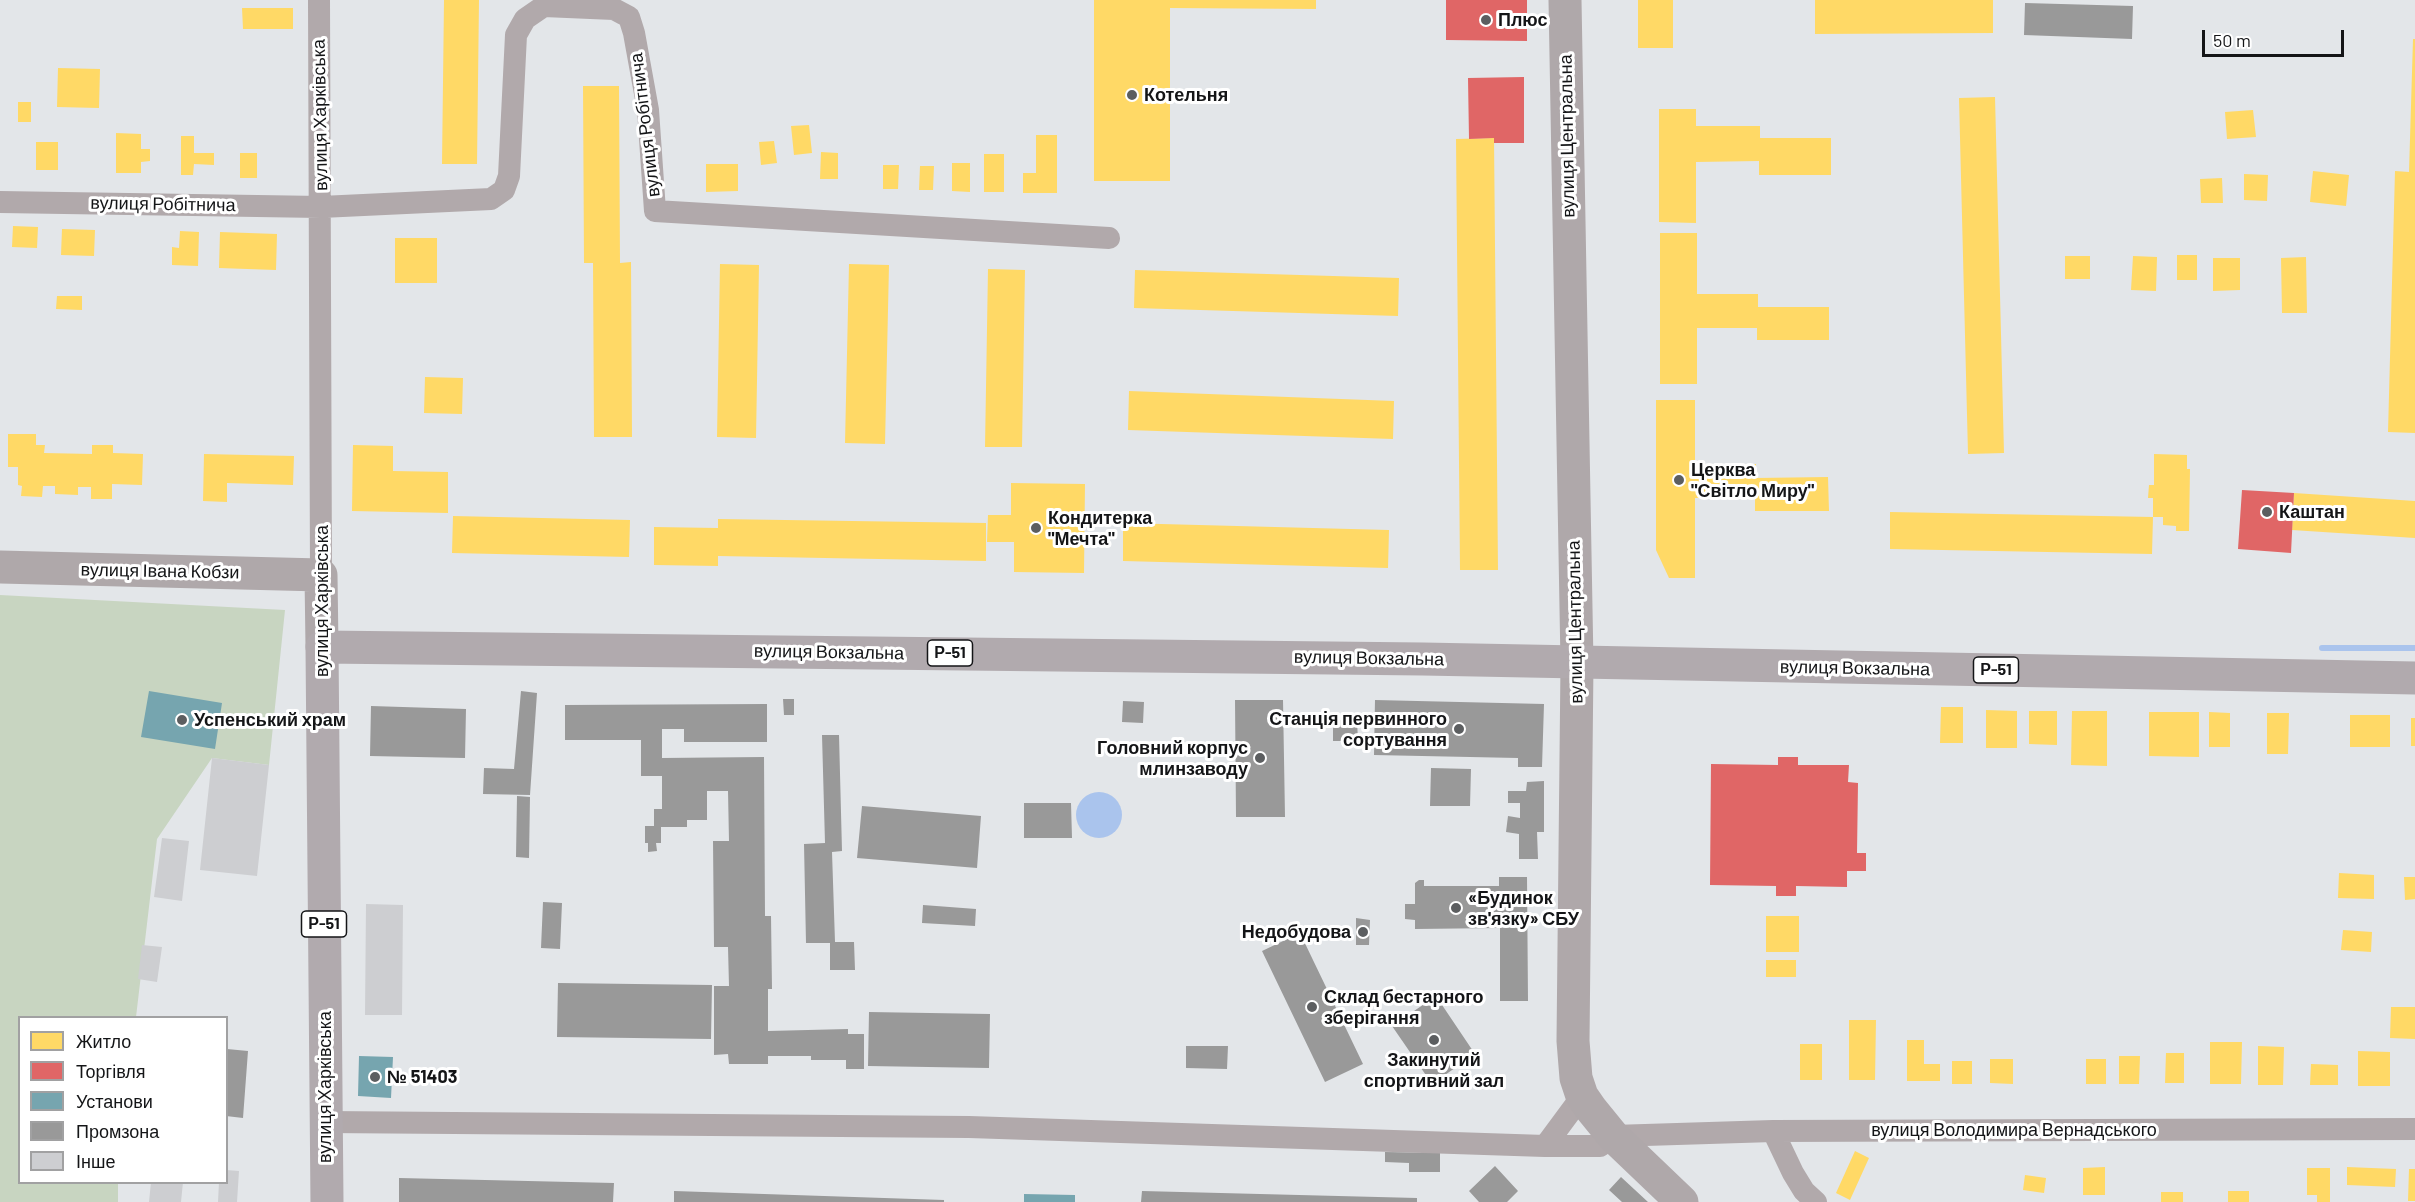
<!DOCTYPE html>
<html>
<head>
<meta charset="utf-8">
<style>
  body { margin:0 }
  #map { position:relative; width:2415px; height:1202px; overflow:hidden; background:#e3e6e9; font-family:Barlow,sans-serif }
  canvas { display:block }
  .legend { position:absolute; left:18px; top:1016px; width:210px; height:168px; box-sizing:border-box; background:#fff; border:2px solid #a1a1a2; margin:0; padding:8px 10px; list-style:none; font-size:18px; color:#141517 }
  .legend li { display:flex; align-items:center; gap:12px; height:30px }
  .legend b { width:30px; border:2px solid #a1a1a2 }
  .scale { position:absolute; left:2202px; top:30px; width:142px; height:27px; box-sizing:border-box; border:3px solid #141517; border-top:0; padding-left:8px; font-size:18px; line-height:21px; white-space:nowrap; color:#141517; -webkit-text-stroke:4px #fff; paint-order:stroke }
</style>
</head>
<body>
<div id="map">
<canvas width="2415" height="1202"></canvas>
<ul class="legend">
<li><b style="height:16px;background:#ffd966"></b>Житло</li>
<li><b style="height:16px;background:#e06666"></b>Торгівля</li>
<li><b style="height:16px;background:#76a5af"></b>Установи</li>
<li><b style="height:16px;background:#999"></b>Промзона</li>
<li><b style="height:16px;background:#cdced1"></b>Інше</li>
</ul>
<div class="scale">50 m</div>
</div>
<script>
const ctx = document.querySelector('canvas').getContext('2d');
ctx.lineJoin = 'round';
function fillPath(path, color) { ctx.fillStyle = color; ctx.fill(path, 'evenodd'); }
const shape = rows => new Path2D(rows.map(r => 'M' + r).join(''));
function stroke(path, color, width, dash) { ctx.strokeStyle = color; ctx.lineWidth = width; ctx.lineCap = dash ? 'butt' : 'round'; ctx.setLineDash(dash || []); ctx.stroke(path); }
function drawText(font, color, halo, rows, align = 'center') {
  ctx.font = font + ' Barlow,sans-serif'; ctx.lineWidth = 6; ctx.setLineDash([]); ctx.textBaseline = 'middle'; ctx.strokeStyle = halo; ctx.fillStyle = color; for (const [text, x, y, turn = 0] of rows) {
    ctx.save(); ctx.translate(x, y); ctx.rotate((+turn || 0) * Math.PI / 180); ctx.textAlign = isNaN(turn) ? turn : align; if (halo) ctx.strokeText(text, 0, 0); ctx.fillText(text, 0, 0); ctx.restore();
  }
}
fillPath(shape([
  [0,595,285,610,269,765,212,758,157,839,136,1017,20,1018,20,1182,118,1183,118,1202,0,1202]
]), '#c8d5c1');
fillPath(shape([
  '1076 815a23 23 0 1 1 46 0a23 23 0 1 1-46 0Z'
]), '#aac4ed');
fillPath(shape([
  [444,0,479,0,477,164,442,164],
  [1094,0,1316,0,1316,9,1170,8,1170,181,1094,181],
  [1638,0,1673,0,1673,48,1638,48],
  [1815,0,1993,0,1993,33,1815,34],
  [242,8,293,8,293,29,243,29],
  [2413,39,2415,39,2415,433,2388,432,2395,171,2409,172],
  [58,68,100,69,99,108,57,107],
  [583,86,619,86,620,263,631,262,632,437,594,437,593,263,584,263],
  [1995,97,2004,453,1968,454,1959,98],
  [18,102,31,102,31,122,18,122],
  [1659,109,1696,109,1696,126,1760,126,1760,138,1831,138,1831,175,1759,175,1759,161,1696,162,1696,223,1659,222],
  [2253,110,2256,137,2227,139,2225,112],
  [809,125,812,153,794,155,791,126],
  [116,133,141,134,141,149,150,149,150,161,141,162,141,173,116,173],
  [1036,135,1057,135,1057,193,1023,193,1023,173,1036,173],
  [181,136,194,136,194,153,214,153,214,165,194,164,193,175,181,175],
  [1494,138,1498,570,1460,570,1456,139],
  [774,141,777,163,761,165,759,142],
  [36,142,58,142,58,170,36,170],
  [821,152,838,153,838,179,820,179],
  [240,153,257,153,257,178,240,178],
  [984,154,1004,154,1004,192,984,192],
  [952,163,970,163,970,192,952,191],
  [706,164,738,164,738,191,706,192],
  [883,165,899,165,898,189,883,189],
  [920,166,934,166,933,190,919,190],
  [2313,171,2349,175,2346,206,2310,202],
  [2244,174,2268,175,2267,201,2244,200],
  [2222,178,2223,203,2201,203,2200,179],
  [13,226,38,227,37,248,12,247],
  [62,229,95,230,94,256,61,255],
  [180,231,199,232,198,266,172,265,172,247,179,248],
  [220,232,277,234,276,270,219,268],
  [1660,233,1697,233,1697,294,1758,294,1758,307,1829,307,1829,340,1757,340,1757,328,1697,328,1697,384,1660,384],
  [395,238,437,238,437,283,395,283],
  [2177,255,2197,255,2197,280,2177,280],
  [2065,256,2090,256,2090,279,2065,279],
  [2133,256,2157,257,2156,291,2131,290],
  [2306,257,2307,313,2282,313,2281,258],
  [2213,258,2240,258,2240,290,2213,291],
  [720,264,759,265,756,438,717,437],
  [849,264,889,265,885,444,845,443],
  [988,269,1025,270,1022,447,985,447],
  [1135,270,1399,278,1398,316,1134,308],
  [57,296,82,296,82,310,56,309],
  [425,377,463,378,462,414,424,413],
  [1129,391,1394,401,1393,439,1128,430],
  [1656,400,1695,400,1695,464,1756,464,1756,478,1828,477,1829,511,1755,511,1755,498,1695,498,1695,578,1669,578,1656,550],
  [8,434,36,434,36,445,45,445,44,453,92,454,92,445,113,445,113,453,143,454,142,485,112,484,112,499,91,499,91,487,78,487,78,495,55,494,55,486,43,486,42,497,21,496,22,486,18,485,18,467,8,467],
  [353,445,393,446,393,471,448,472,448,513,352,511],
  [204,454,294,456,293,485,227,483,227,502,203,501],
  [2154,454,2187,455,2187,469,2190,469,2189,531,2176,531,2176,526,2163,525,2163,517,2153,517,2153,498,2148,498,2149,485,2154,485],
  [1011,483,1085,484,1084,573,1014,572,1014,542,987,542,988,515,1011,515],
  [2294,493,2415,501,2415,538,2292,530],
  [1890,512,2153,517,2152,554,1890,549],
  [453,516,630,520,629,557,452,553],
  [718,519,986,523,986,561,718,556,718,566,654,565,654,527,718,528],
  [1123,523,1389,530,1388,568,1123,561],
  [1941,707,1963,707,1963,743,1940,743],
  [1986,710,2017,711,2017,748,1986,748],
  [2029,711,2057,711,2057,745,2029,744],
  [2072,711,2107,711,2107,766,2071,765],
  [2149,712,2199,712,2199,757,2149,756],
  [2209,712,2230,713,2230,747,2209,747],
  [2267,713,2289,713,2288,754,2267,754],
  [2350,715,2390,715,2390,747,2350,747],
  [2411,718,2415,718,2415,746,2411,746],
  [2339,873,2374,875,2374,899,2338,898],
  [2404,877,2415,877,2415,899,2405,900],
  [1766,916,1799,916,1799,952,1766,952],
  [2343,930,2372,932,2371,952,2341,950],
  [1766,960,1796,960,1796,977,1766,977],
  [2391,1007,2415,1007,2415,1039,2390,1038],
  [1849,1020,1876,1020,1875,1080,1849,1080],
  [1907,1040,1924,1040,1924,1064,1940,1064,1940,1081,1907,1081],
  [2210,1042,2242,1042,2241,1084,2210,1084],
  [1800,1044,1822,1044,1822,1080,1800,1080],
  [2258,1046,2284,1047,2283,1085,2258,1085],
  [2358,1051,2390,1052,2390,1086,2358,1086],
  [2166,1053,2184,1053,2184,1083,2165,1083],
  [2119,1056,2140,1056,2139,1084,2119,1084],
  [1990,1059,2013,1059,2013,1084,1990,1083],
  [2086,1059,2106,1059,2106,1084,2086,1084],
  [1952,1061,1972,1061,1972,1084,1952,1084],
  [2311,1064,2338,1065,2338,1085,2310,1085],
  [1855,1151,1869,1158,1850,1200,1836,1193],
  [2105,1167,2105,1195,2083,1195,2083,1168],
  [2347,1167,2396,1169,2395,1187,2347,1185],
  [2307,1168,2330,1168,2330,1202,2317,1202,2317,1195,2307,1195],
  [2409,1169,2415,1169,2415,1201,2408,1201],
  [2025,1175,2046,1178,2044,1193,2023,1190],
  [2228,1191,2249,1191,2249,1202,2228,1202],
  [2161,1192,2183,1192,2183,1202,2161,1202]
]), '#ffd966');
fillPath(shape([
  [1446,0,1527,0,1527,41,1446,40],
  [1524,77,1524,143,1494,143,1494,138,1469,139,1468,78],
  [2242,490,2294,493,2291,553,2238,549],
  [1778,757,1798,757,1798,765,1849,765,1848,782,1858,783,1857,853,1866,853,1866,871,1847,871,1847,887,1796,886,1796,896,1776,896,1776,886,1710,885,1711,764,1778,765]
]), '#e06666');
fillPath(shape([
  [149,691,222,703,215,749,141,737],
  [359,1056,393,1057,391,1098,358,1096],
  [1024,1194,1075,1195,1075,1202,1024,1202]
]), '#76a5af');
fillPath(shape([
  [2025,3,2133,6,2132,39,2024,35],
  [521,691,537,693,530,795,483,794,484,768,514,769],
  [783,699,794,699,794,715,784,715],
  [1235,700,1283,700,1285,817,1236,817],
  [1375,700,1544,704,1542,767,1518,767,1518,758,1374,755],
  [1123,701,1144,702,1143,723,1122,722],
  [767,704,767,742,684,742,684,729,662,729,662,758,764,757,765,916,771,916,772,989,768,989,768,1031,848,1029,848,1034,864,1034,864,1069,846,1069,846,1060,811,1060,811,1056,768,1056,768,1064,729,1064,728,1054,714,1055,714,986,729,986,728,947,714,947,713,841,729,841,728,791,707,791,707,820,687,820,687,827,661,827,661,843,656,843,657,851,648,852,648,843,645,843,645,826,654,826,654,809,662,809,662,776,641,776,641,740,565,740,565,705],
  [371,706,466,709,465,758,370,756],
  [1333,720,1357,720,1358,741,1333,741],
  [822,735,839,735,842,851,832,852,835,942,854,942,855,970,830,970,830,943,806,943,804,844,825,843],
  [1431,768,1471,769,1470,806,1430,806],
  [1544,781,1544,832,1537,832,1538,859,1519,859,1519,834,1506,832,1508,816,1520,818,1520,803,1508,803,1508,791,1526,791,1527,782],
  [517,796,530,797,529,858,516,857],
  [1024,803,1071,803,1072,838,1024,838],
  [862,806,981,816,977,868,857,858],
  [1499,877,1527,877,1528,1001,1500,1001,1500,928,1415,929,1415,920,1405,919,1405,904,1415,904,1415,883,1419,880,1424,880,1424,886,1499,886],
  [543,902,562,903,560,949,541,948],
  [923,905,976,909,975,926,922,923],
  [1356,918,1370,920,1369,945,1356,945],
  [1300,933,1363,1064,1325,1082,1262,951],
  [558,983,712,985,711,1039,557,1037],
  [1436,996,1475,1054,1432,1084,1392,1026],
  [869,1012,990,1014,989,1068,868,1066],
  [1186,1046,1228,1046,1227,1069,1186,1068],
  [227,1049,248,1051,243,1118,226,1116],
  [1385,1152,1440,1153,1440,1172,1409,1172,1409,1163,1385,1162],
  [1495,1166,1518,1191,1507,1202,1479,1202,1469,1191],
  [1621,1177,1648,1202,1622,1202,1609,1190],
  [399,1178,614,1183,613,1202,399,1202],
  [674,1191,944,1200,944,1202,674,1202],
  [1142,1191,1417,1198,1417,1202,1141,1202]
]), '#999');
stroke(shape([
  [2322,648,2415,648]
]), '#aac4ed', 6);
fillPath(shape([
  [212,758,269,765,257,876,200,870],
  [162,838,189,841,182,901,154,897],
  [366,904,403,905,402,1015,365,1015],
  [142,945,162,947,157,982,138,979],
  [226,1170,239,1171,237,1202,218,1202,219,1182,226,1182],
  [151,1182,183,1182,181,1202,149,1202]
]), '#cdced1');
stroke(shape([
  [319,0,321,575],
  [0,202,321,207,491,199,504,190,509,176,516,35,525,19,544,6,614,9,629,17,634,33,648,110,655,211,1109,238],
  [325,1122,969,1127,1545,1146,1600,1146,1613,1136,1773,1131,2415,1129],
  [1773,1131,1793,1173,1804,1191,1816,1202],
  [1545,1146,1582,1096]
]), '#b1a9ab', 22);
stroke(shape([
  [1565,0,1577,663,1573,1041,1576,1078,1582,1096,1591,1109,1613,1136,1682,1202],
  [0,567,321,575,322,647]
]), '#afa8aa', 33);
stroke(shape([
  [327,1202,322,647,1423,659,2415,678]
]), '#b1aaae', 33);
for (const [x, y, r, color] of [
  [1486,20,6,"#5c5e60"],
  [1132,95,6,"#5c5e60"],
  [1679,480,6,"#5c5e60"],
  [2267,512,6,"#5c5e60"],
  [1036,528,6,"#5c5e60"],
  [182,720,6,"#5c5e60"],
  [1459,729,6,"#5c5e60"],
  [1260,758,6,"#5c5e60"],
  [1456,908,6,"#5c5e60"],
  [1363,932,6,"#5c5e60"],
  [1312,1007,6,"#5c5e60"],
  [1434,1040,6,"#5c5e60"],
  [375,1077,6,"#5c5e60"]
]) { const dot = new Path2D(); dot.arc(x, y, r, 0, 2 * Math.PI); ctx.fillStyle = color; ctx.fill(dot); stroke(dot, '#fff', 2); }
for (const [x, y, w] of [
  [950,653,45],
  [1996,670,45],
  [324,924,45]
]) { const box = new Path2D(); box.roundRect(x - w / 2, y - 13, w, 26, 4.5); ctx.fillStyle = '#fff'; ctx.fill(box); stroke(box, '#141517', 1.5); }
drawText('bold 16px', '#141517', null, [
  ["Р-51",950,653],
  ["Р-51",1996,670],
  ["Р-51",324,924]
]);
drawText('bold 18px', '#141517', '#fff', [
  ["Плюс",1498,20],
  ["Котельня",1144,95],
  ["Церква",1691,470],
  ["\"Світло Миру\"",1691,491],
  ["Каштан",2279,512],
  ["Кондитерка",1048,518],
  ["\"Мечта\"",1048,539],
  ["Станція первинного",1447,719,"right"],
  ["сортування",1447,740,"right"],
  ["Успенський храм",194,720],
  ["Головний корпус",1248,748,"right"],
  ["млинзаводу",1248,769,"right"],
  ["«Будинок",1468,898],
  ["зв'язку» СБУ",1468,919],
  ["Недобудова",1351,932,"right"],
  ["Склад бестарного",1324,997],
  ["зберігання",1324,1018],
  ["Закинутий",1434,1060,"center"],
  ["спортивний зал",1434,1081,"center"],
  ["№ 51403",387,1077]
], 'left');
drawText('18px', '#141517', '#fff', [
  ["вулиця Харківська",320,115,-91],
  ["вулиця Робітнича",645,125,-97],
  ["вулиця Центральна",1567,136,-91],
  ["вулиця Робітнича",163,204,1],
  ["вулиця Івана Кобзи",160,571,1],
  ["вулиця Харківська",322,601,-90],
  ["вулиця Центральна",1575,622,-91],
  ["вулиця Вокзальна",829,652,1],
  ["вулиця Вокзальна",1369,658,1],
  ["вулиця Вокзальна",1855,668,1],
  ["вулиця Харківська",325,1087,-90],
  ["вулиця Володимира Вернадського",2014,1130]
]);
</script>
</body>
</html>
